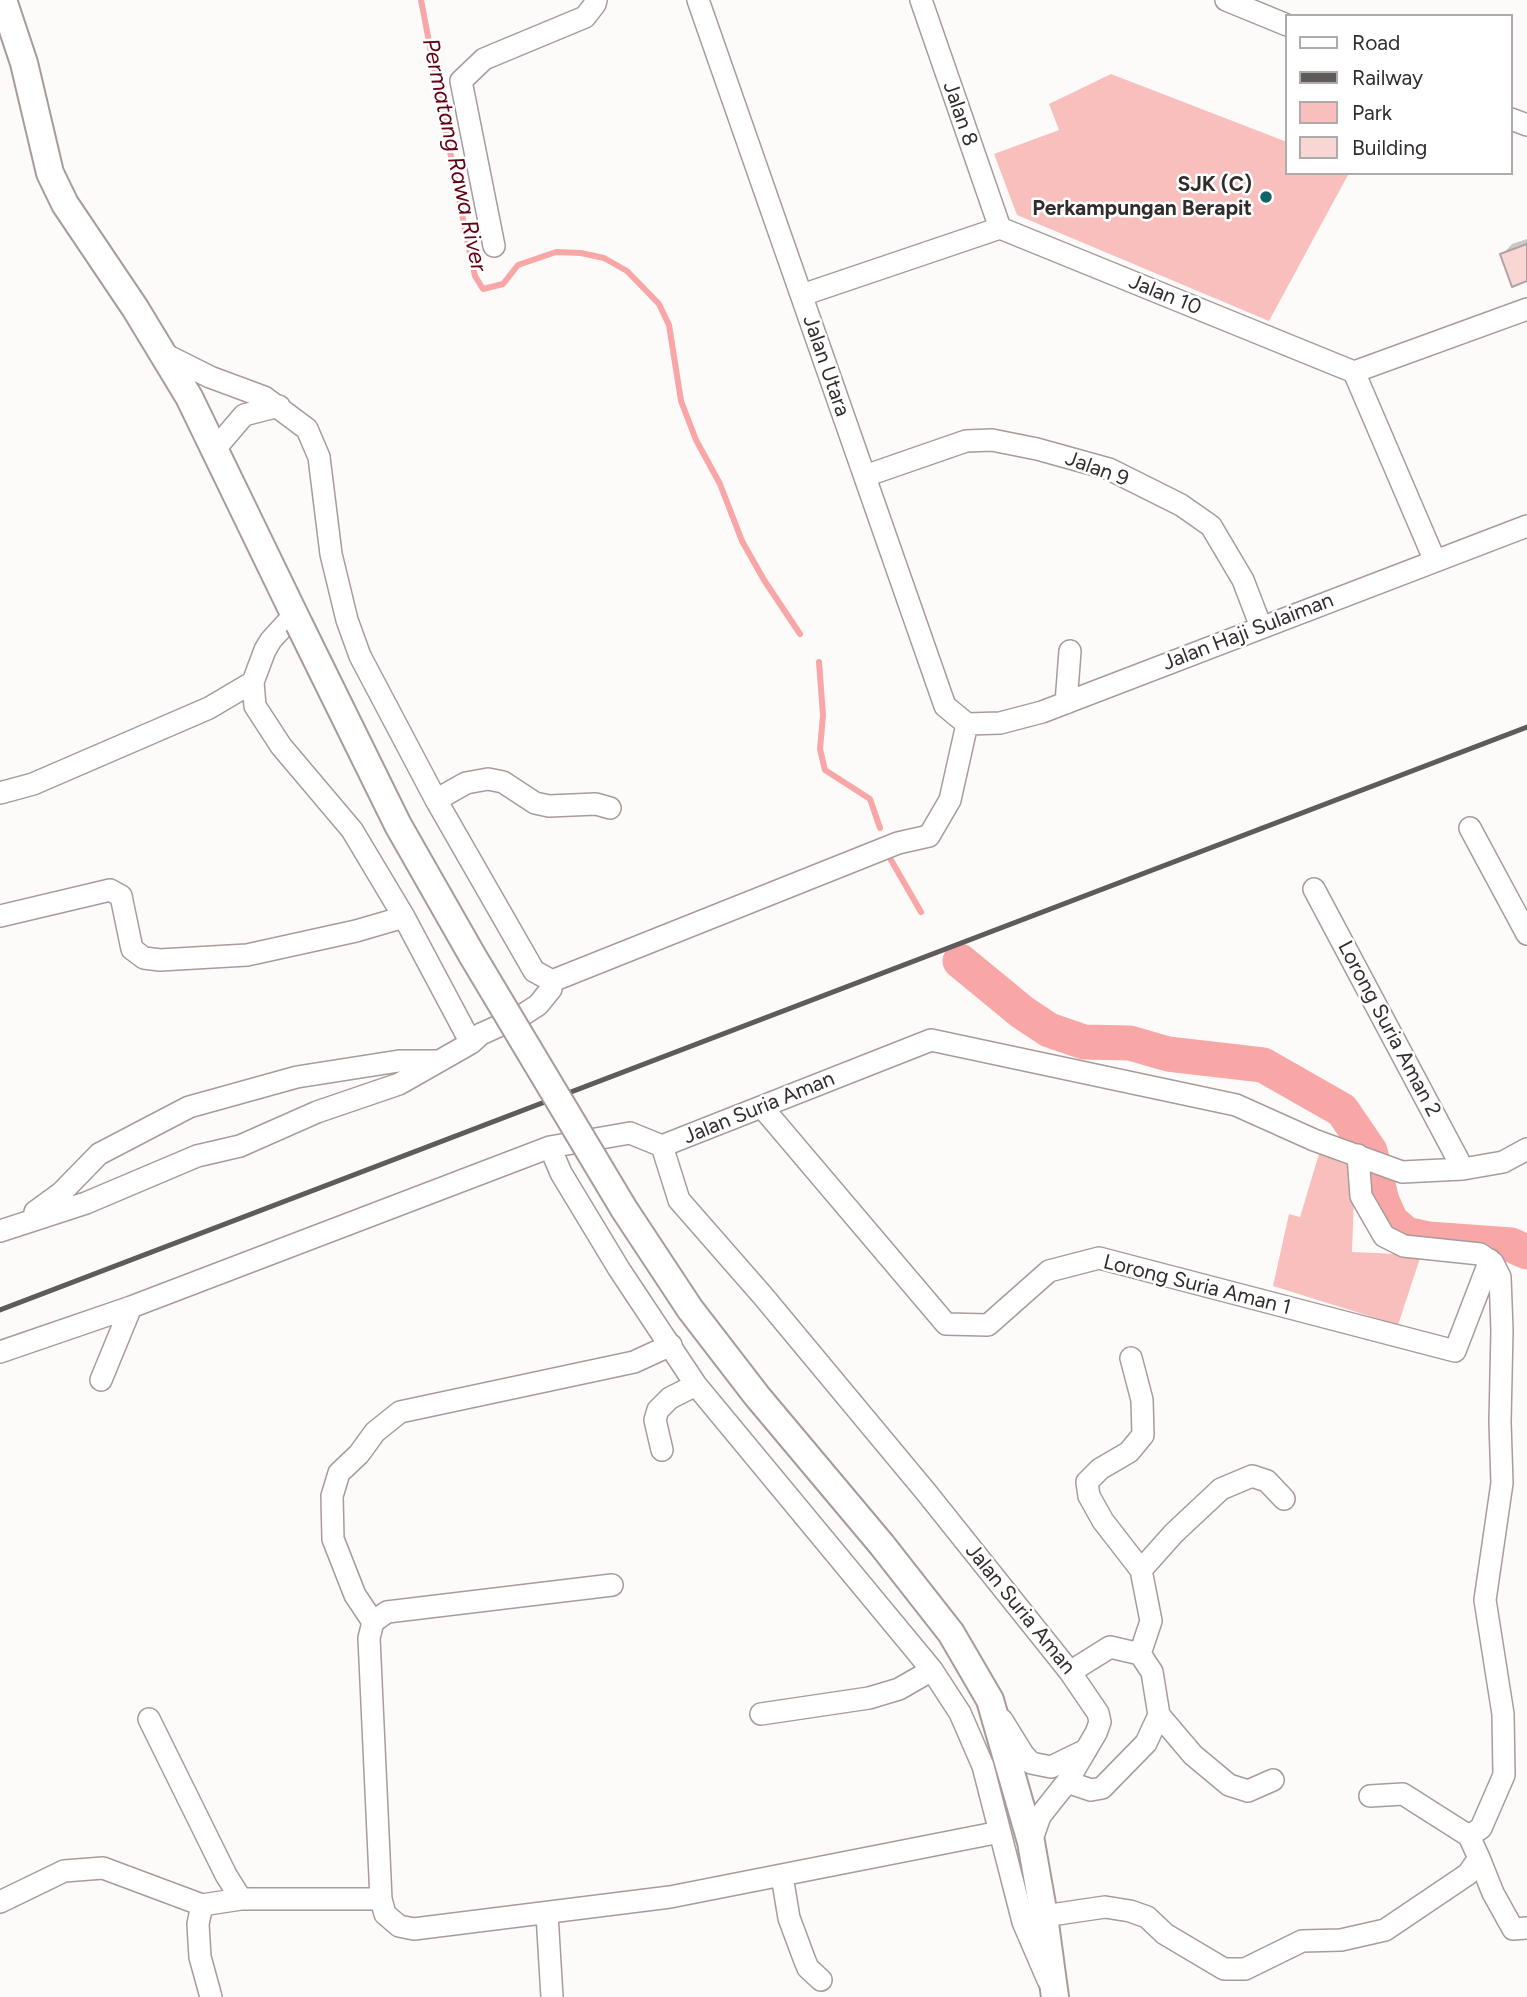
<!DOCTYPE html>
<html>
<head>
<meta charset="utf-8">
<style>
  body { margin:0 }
  #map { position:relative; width:1527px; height:1997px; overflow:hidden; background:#fdfbfa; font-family:Figtree,sans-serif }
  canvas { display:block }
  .legend { position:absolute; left:1285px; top:14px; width:228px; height:161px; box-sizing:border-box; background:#fff; border:2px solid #adabab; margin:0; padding:9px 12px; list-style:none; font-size:21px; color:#322d2c }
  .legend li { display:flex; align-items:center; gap:14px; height:35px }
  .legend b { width:35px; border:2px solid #adabab }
</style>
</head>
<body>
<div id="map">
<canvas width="1527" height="1997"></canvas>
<ul class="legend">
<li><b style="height:9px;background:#fff"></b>Road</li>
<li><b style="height:9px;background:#5f5b5a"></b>Railway</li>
<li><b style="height:19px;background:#f9bfbd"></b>Park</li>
<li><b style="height:19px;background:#f8d6d4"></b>Building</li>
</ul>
</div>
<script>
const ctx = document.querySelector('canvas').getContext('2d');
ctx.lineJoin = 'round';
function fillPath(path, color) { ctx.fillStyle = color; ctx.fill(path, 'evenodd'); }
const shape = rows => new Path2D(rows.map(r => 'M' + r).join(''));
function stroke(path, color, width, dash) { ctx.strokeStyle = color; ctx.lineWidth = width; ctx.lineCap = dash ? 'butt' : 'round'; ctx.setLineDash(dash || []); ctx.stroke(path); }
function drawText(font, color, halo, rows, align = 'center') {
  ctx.font = font + ' Figtree,sans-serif'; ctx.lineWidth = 5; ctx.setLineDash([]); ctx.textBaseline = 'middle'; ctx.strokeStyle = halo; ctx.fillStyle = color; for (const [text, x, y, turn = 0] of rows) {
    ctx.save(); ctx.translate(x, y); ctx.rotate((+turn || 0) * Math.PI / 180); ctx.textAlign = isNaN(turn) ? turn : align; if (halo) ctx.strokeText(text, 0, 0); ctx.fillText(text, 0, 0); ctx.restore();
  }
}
fillPath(shape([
  [1111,74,1287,142,1287,173,1349,173,1269,321,1017,215,994,154,1059,130,1049,104],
  [1319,1154,1355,1168,1352,1252,1421,1255,1398,1325,1273,1286,1289,1214,1300,1217]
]), '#f9bfbd');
fillPath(shape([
  [1527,239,1527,279,1502,255,1512,244]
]), '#0003');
stroke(shape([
  [421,0,466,235,475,276,483,289,503,284,518,265,556,252,581,253,604,258,627,271,659,304,669,325,681,401,696,440,720,484,742,541,764,580,800,634],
  [819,662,823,715,820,749,825,770,870,799,880,828],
  [891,860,921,912]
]), '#f8a7a6', 6);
stroke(shape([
  [960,961,1022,1012,1049,1030,1084,1042,1130,1043,1168,1054,1263,1065,1342,1110,1370,1151,1382,1201,1391,1221,1406,1234,1429,1239,1511,1245,1527,1252]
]), '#f8a7a6', 35);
const building = shape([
  [1527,244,1527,281,1512,287,1500,254,1527,244]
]);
fillPath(building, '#f8d6d4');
stroke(building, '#afa2a1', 2);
const minor = shape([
  [698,0,945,706,967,724],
  [921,0,1000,228],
  [1226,0,1287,25],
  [1511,119,1527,125],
  [494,246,461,81,484,59,585,17,595,4,596,0],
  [802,295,1000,228,1354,372,1527,309],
  [164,354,210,377,264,397,307,429,319,457,331,554,347,620,360,656,436,800,534,971,552,981,898,843,929,836,950,800,967,724],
  [1354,372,1435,561],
  [215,449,244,415,279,406],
  [865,476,966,441,992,440,1037,449,1109,469,1181,505,1211,526,1243,580,1261,627],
  [294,615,271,640,265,650,253,682,255,706,281,746,352,830,404,917,471,1043],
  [1066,703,1070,651],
  [967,724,1000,723,1042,712,1527,526],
  [0,793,33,784,209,708,253,682],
  [436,800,466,783,488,779,503,782,535,803,549,806,596,804,610,808],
  [1470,828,1527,934],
  [1314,889,1463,1169],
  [0,916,110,890,121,896,132,949,144,958,160,960,247,955,356,931,404,917],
  [762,1107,946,1324,988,1325,1049,1271,1099,1258,1455,1351,1490,1260],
  [662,1146,931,1040,1236,1105,1314,1140,1402,1172,1463,1169,1503,1162,1527,1149],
  [662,1146,679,1200,763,1296,926,1492,1070,1672,1098,1713,1100,1722,1096,1733,1067,1782,1040,1816,1031,1842],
  [550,1147,561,1173,619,1269,696,1385,932,1670,960,1713,983,1766,1023,1922,1048,1980],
  [1358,1155,1361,1196,1384,1236,1404,1246,1480,1254,1493,1263,1500,1277,1502,1330,1500,1422,1502,1483,1485,1600,1503,1714,1504,1775,1481,1828,1469,1836,1403,1794,1370,1796],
  [35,1212,61,1193,99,1154,189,1107,297,1077,399,1061,438,1061],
  [0,1231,86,1203,197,1156,240,1146,317,1112,399,1084,471,1043,481,1034,521,1016,538,1005,551,989,552,981],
  [0,1352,131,1307],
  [1131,1358,1142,1400,1143,1435,1129,1452,1100,1469,1087,1482,1089,1496,1103,1521,1141,1570,1151,1621,1140,1654],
  [101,1380,131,1307,550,1147,630,1133,662,1146],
  [662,1450,655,1420,658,1410,670,1398,696,1385],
  [1141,1570,1174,1533,1221,1489,1252,1476,1267,1481,1284,1499],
  [612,1585,387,1612,373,1622,369,1638,381,1899,385,1914,399,1926,414,1929,670,1897,1000,1832],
  [373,1622,355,1595,333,1539,332,1496,339,1473,359,1454,375,1432,400,1412,634,1362,671,1345],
  [761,1714,869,1698,899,1689,932,1670],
  [1159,1715,1193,1755,1229,1785,1248,1791,1273,1780],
  [149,1719,226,1875,241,1899],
  [1002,1720,1023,1754,1031,1763,1051,1767,1086,1750],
  [1067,1782,1091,1790,1102,1788,1146,1743,1159,1715,1152,1672,1140,1654,1110,1647,1070,1672],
  [1479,1858,1493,1893,1513,1929,1527,1928],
  [782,1876,789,1918,805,1961,808,1968,821,1980],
  [0,1902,64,1871,103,1868,202,1905,241,1899,381,1899],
  [202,1905,198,1924,200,1957,211,1997],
  [547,1914,552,1997],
  [1044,1916,1105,1907,1130,1911,1147,1917,1165,1934,1224,1969,1245,1969,1302,1941,1341,1940,1385,1930,1468,1874,1479,1858,1469,1836]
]);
const tertiary = shape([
  [3,0,24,63,50,173,65,204,135,308,189,397,299,624],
  [882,1545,951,1633,990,1700,1031,1842,1044,1916,1055,1997]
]);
stroke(minor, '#a89b9a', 24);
stroke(tertiary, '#a89b9a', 30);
stroke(minor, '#fff', 21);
stroke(tertiary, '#fff', 26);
stroke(shape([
  [0,1310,1527,727]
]), '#5f5b5a', 5);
const tertiaryBridge = shape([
  [299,624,398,825,472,955,624,1209,690,1309,757,1396,882,1545]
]);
stroke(tertiaryBridge, '#a89b9a', 30, []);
stroke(tertiaryBridge, '#fff', 26);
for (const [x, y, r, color] of [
  [1266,197,7,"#126367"]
]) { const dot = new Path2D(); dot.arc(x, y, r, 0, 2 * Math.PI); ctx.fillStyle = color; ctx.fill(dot); stroke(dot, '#fff', 2.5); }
drawText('21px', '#322d2c', '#fff', [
  ["Jalan 8",960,114,71],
  ["Jalan 10",1165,295,22],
  ["Jalan Utara",826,366,71],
  ["Jalan 9",1097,469,20],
  ["Jalan Haji Sulaiman",1248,632,-21],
  ["Lorong Suria Aman 2",1389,1029,62],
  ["Jalan Suria Aman",759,1108,-22],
  ["Lorong Suria Aman 1",1197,1285,14],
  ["Jalan Suria Aman",1020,1609,51]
]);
drawText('bold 21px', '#322d2c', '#fff', [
  ["SJK (C)",1252,185],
  ["Perkampungan Berapit",1252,209]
], 'right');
drawText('italic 23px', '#630114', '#fff', [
  ["Permatang Rawa River",454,155,78]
]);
</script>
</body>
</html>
